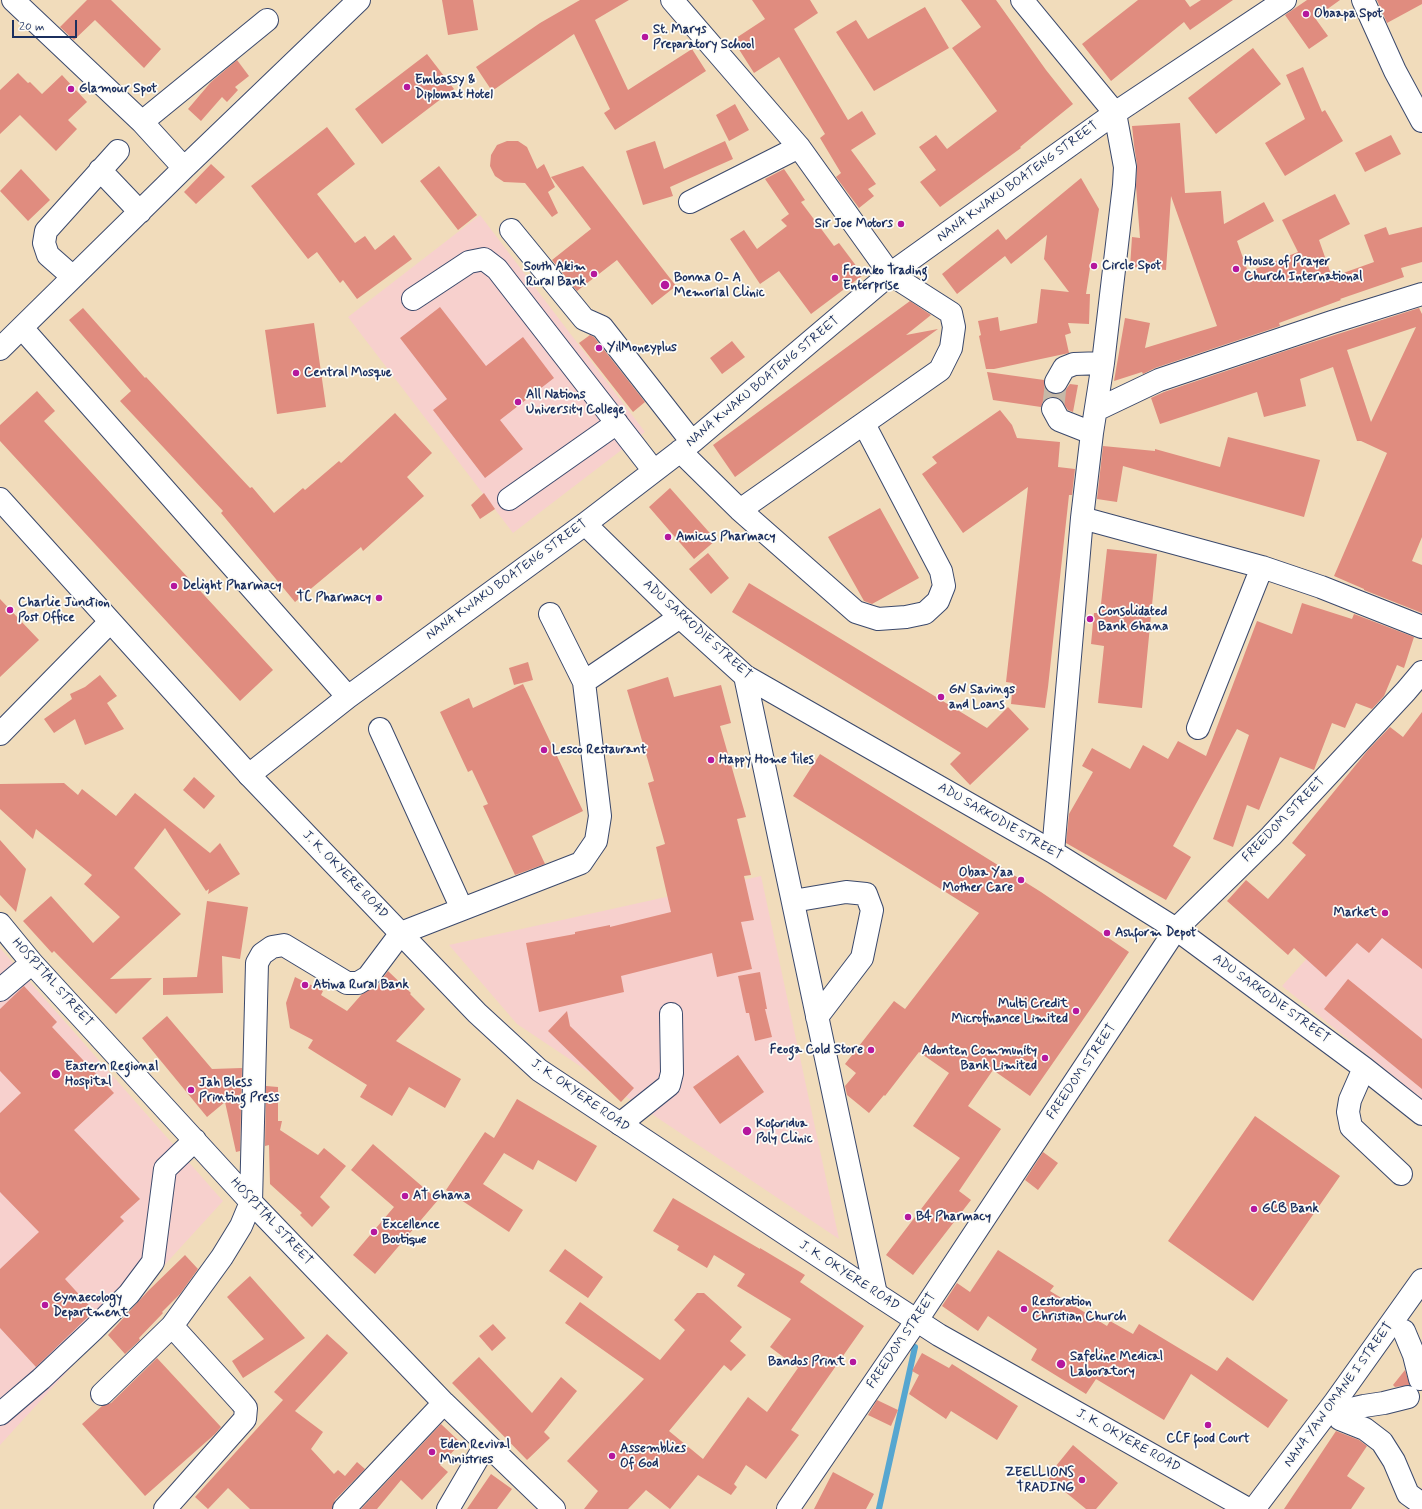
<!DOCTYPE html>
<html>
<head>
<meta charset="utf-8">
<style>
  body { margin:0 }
  #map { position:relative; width:1422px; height:1509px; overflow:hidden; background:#f1dcbb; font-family:Mynerve,sans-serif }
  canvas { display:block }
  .scale { position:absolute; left:12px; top:20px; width:65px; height:18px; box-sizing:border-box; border:2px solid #1b2f5e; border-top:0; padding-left:5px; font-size:12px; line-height:14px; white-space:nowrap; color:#1b2f5e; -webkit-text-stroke:3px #fdfcf7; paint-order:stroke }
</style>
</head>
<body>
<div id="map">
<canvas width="1422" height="1509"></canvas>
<div class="scale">20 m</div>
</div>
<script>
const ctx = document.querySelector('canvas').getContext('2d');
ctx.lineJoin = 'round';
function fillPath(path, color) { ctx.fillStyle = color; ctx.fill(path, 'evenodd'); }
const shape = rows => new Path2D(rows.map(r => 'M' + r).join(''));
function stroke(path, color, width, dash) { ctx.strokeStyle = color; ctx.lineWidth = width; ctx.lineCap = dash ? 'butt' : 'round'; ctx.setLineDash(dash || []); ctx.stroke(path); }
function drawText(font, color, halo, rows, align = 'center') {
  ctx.font = font + ' Mynerve,sans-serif'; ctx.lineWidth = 3.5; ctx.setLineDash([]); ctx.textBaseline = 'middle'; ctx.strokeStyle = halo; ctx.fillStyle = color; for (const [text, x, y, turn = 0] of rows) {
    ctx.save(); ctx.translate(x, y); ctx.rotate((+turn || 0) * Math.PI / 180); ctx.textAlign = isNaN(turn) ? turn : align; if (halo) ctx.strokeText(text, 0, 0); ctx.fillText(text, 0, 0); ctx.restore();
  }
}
fillPath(shape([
  [480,215,645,432,513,533,348,317],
  [1422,830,1422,1099,1282,986,1414,840],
  [761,876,839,1239,517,1024,449,945],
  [0,948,223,1201,0,1445]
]), '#f7d0cd');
stroke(shape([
  [879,1509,915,1347]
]), '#56a6d0', 6);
fillPath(shape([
  [87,0,111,0,161,49,144,68,95,20,74,40,60,27],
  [442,0,473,0,478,30,448,35],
  [580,0,629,0,595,20,628,90,692,49,706,71,615,130,604,113,610,109,574,34,492,91,476,67,540,23],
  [752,0,810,0,818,13,794,29,848,120,862,111,876,134,851,150,876,184,868,189,874,196,859,208,836,177,841,173,820,138,825,134,779,57,754,73,733,40,765,19],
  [961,0,996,0,1046,70,1073,104,1020,147,1021,148,940,207,920,182,936,170,919,147,936,135,947,149,997,111,952,48,981,27],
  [1138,0,1185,0,1190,7,1201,0,1233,0,1190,30,1184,22,1111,81,1082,44],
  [1307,0,1340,0,1315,18,1328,36,1309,49,1285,15],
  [1377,0,1422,0,1422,4,1387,23],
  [925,7,949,48,874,91,836,32,856,20,868,39],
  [1253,48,1281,84,1216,134,1188,98],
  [427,54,454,89,382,144,355,109],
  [237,60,249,76,235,87,238,90,227,102,222,97,201,121,188,109,211,82],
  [1303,67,1322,112,1325,110,1343,141,1285,176,1265,143,1305,119,1286,75],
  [18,73,28,83,30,82,42,94,62,75,87,102,68,120,77,129,56,151,20,115,0,134,0,90],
  [735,104,749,130,729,141,716,115],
  [1180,123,1185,193,1221,191,1224,224,1264,202,1274,221,1237,241,1248,272,1298,252,1282,220,1335,194,1350,224,1319,240,1332,277,1374,262,1364,235,1386,227,1389,235,1422,227,1422,262,1401,268,1404,277,1340,299,1341,300,1279,323,1280,326,1155,368,1143,374,1142,372,1114,381,1125,318,1150,323,1145,348,1217,326,1171,196,1166,270,1130,267,1132,237,1140,238,1136,186,1137,165,1134,145,1132,126],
  [327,127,355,164,317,194,355,243,365,236,375,250,394,235,412,259,357,299,343,280,340,283,317,252,308,259,251,186],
  [1391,135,1401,154,1365,172,1355,153],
  [507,141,518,141,527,147,537,169,544,164,555,187,548,192,558,213,552,217,525,183,504,182,495,176,490,166,491,155,497,145],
  [655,141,664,169,725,141,733,159,670,187,673,196,643,205,626,151],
  [211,164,225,177,196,204,184,192],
  [439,166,477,215,458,230,420,181],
  [583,166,676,286,652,305,617,260,577,291,552,260,591,229,551,177],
  [21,169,50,200,28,221,0,191],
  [784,169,805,200,801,202,834,246,839,243,863,275,811,314,779,271,760,284,730,239,744,230,757,249,787,226,781,220,789,214,765,179],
  [1081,178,1099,209,1086,294,1090,294,1089,324,1068,323,1071,333,1065,335,1069,353,994,369,986,369,979,336,981,335,978,321,998,317,1000,331,1037,323,1041,289,1069,292,1044,259,1047,235,1011,264,1005,256,957,294,942,274,998,229,1006,240],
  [910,301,931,315,906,335,938,329,735,477,713,445],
  [440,307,486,366,523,337,554,378,500,420,523,449,485,478,433,410,447,399,400,338],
  [83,308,145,378,146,377,250,488,252,487,274,513,303,488,305,490,339,461,341,463,395,413,432,453,407,477,424,496,363,551,361,547,295,602,221,513,223,511,120,401,131,391,69,320],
  [1419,308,1422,314,1422,537,1412,561,1422,565,1422,613,1364,590,1364,589,1334,576,1387,453,1361,441,1357,441,1333,367,1300,379,1306,406,1264,417,1257,392,1160,424,1151,398,1164,392,1288,350],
  [1416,327,1371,422,1347,350],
  [314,323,326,407,277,414,265,330],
  [590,335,594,337,645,402,633,412,579,343],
  [732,341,745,357,722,374,710,358],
  [987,372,1044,380,1045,389,1049,393,1056,394,1063,393,1070,384,1078,385,1073,412,1068,410,1060,399,1054,397,1047,398,1043,402,1041,407,993,400],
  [37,391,55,411,44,421,273,670,240,701,0,441,0,425],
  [1000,410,1012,425,1017,438,1060,442,1058,467,1075,469,1072,495,1069,495,1048,687,1045,708,1011,704,1013,683,1006,682,1028,487,963,533,922,474,937,463,932,457],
  [1228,437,1320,460,1304,517,1123,466,1117,502,1097,499,1103,446,1155,451,1155,449,1220,467],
  [670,488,716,540,694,559,649,507],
  [484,493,495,509,480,519,471,505],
  [880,508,919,578,872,604,864,601,828,537],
  [1107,549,1157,554,1142,708,1098,703,1104,646,1091,644,1094,613,1100,613],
  [708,553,729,578,711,594,689,569],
  [749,583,987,728,1008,707,1029,729,970,785,950,764,961,753,732,612],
  [0,599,39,640,0,677],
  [1302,603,1352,619,1354,614,1414,637,1404,668,1397,665,1384,696,1372,709,1356,703,1345,728,1332,723,1314,770,1280,757,1259,810,1247,805,1233,847,1213,839,1249,735,1237,729,1173,846,1191,857,1166,900,1066,843,1069,814,1093,772,1082,766,1092,748,1130,769,1143,745,1168,759,1178,741,1206,756,1257,621,1292,634],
  [528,662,533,680,514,685,509,668],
  [100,675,117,696,107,703,124,729,85,745,75,719,54,733,44,719,72,699,70,694,85,687],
  [668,677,674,697,721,685,731,723,720,726,746,817,737,819,751,875,744,876,754,920,741,922,752,969,717,977,712,953,621,976,624,992,539,1012,526,943,575,934,575,932,610,925,610,927,671,912,656,847,665,844,648,783,654,781,627,690],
  [523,684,583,811,532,836,545,864,515,875,483,806,488,804,472,770,468,772,440,712,469,698,473,708],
  [1422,712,1422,969,1382,938,1369,953,1357,943,1326,977,1294,948,1288,955,1227,901,1246,880,1268,899,1306,855,1292,843,1368,750,1390,727,1403,737],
  [820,754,1041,892,1129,952,1096,1001,1030,1096,993,1070,968,1106,1001,1129,959,1191,971,1200,913,1275,886,1255,960,1158,913,1126,949,1073,919,1052,885,1096,884,1095,869,1113,847,1095,845,1086,856,1073,845,1064,894,1001,905,1009,979,913,793,796],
  [194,777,215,796,204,809,183,790],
  [64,783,78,795,82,789,116,816,135,793,210,853,220,843,240,874,208,894,209,889,206,891,165,828,134,868,181,914,110,979,152,978,116,1014,54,951,52,953,23,921,51,896,93,943,120,917,84,884,92,875,36,829,33,839,0,809,0,784],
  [0,840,26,869,16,912,0,895],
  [207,901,248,907,240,959,222,956,223,993,163,995,163,978,197,977],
  [388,971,411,993,410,994,425,1009,396,1041,461,1079,445,1108,409,1087,392,1116,360,1097,367,1085,308,1048,313,1040,290,1028,286,1003,295,977,323,991,321,995,347,1011,362,994,378,985],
  [760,972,767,1009,765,1009,772,1037,755,1041,749,1013,746,1013,738,976],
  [1348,979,1422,1039,1422,1089,1324,1009],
  [24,986,57,1022,52,1027,114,1093,74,1130,140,1199,120,1217,124,1221,65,1279,94,1311,36,1367,0,1328,0,1269,39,1232,0,1192,0,1113,21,1093,0,1071,0,1009],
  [567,1011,570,1026,634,1088,621,1102,548,1031],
  [167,1016,212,1069,242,1068,240,1151,236,1152,225,1102,207,1117,142,1038],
  [738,1055,764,1092,720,1124,693,1087],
  [266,1086,278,1087,278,1121,282,1121,280,1130,318,1155,324,1148,346,1166,320,1197,330,1207,312,1227,300,1215,302,1213,270,1184,269,1145,265,1146],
  [517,1099,597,1146,576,1182,538,1160,533,1170,504,1153,483,1184,523,1210,509,1232,446,1190,485,1132,494,1138],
  [1255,1116,1340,1176,1253,1301,1168,1241],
  [373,1144,438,1200,375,1274,353,1255,394,1207,351,1170],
  [1043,1152,1058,1163,1038,1190,1025,1180],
  [673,1198,760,1249,760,1248,805,1275,800,1282,864,1326,791,1430,799,1435,766,1479,746,1465,734,1484,737,1487,731,1495,698,1475,670,1509,646,1490,628,1509,584,1509,598,1491,567,1461,644,1379,565,1323,580,1302,660,1360,685,1330,674,1320,697,1293,704,1293,742,1327,730,1341,746,1355,731,1371,724,1365,669,1431,703,1459,748,1397,767,1412,798,1368,770,1347,791,1319,737,1286,745,1274,714,1255,707,1268,677,1250,679,1246,653,1231],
  [565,1249,603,1277,588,1298,549,1271],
  [998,1250,1054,1286,1050,1291,1107,1326,1110,1321,1133,1334,1139,1324,1217,1371,1227,1357,1288,1400,1268,1428,1191,1374,1164,1420,1096,1379,1086,1394,1031,1360,1037,1349,988,1316,978,1331,942,1306,957,1283,970,1292],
  [185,1255,198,1269,180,1294,162,1312,163,1313,139,1338,140,1340,125,1354,108,1335,148,1291],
  [250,1276,305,1338,243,1378,232,1361,264,1339,227,1297],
  [493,1324,506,1338,492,1351,479,1336],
  [327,1334,348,1353,295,1411,323,1432,311,1449,334,1474,338,1470,345,1476,357,1462,365,1469,335,1500,332,1509,250,1509,228,1488,208,1509,195,1497,283,1400,274,1392],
  [922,1353,949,1368,952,1364,1018,1406,997,1440,951,1411,946,1419,909,1394,919,1375,912,1371],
  [479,1357,532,1413,561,1377,577,1391,544,1432,550,1438,527,1460,452,1383],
  [157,1358,221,1427,215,1434,145,1496,82,1424,102,1406,111,1403],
  [1405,1370,1410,1385,1395,1387,1393,1385],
  [877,1400,898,1410,891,1426,868,1415],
  [441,1424,461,1443,440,1465,448,1472,422,1500,401,1480,377,1509,361,1509],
  [1336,1431,1359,1440,1367,1446,1347,1476,1365,1488,1351,1509,1284,1509],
  [1073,1445,1118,1483,1096,1509,1086,1509,1047,1477],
  [833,1472,874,1494,866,1509,814,1509],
  [491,1474,512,1489,497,1509,467,1509]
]), '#e08c7f');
stroke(shape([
  [1053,409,1056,382]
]), '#c6b9a8', 22, [22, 11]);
const minor = shape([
  [13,0,142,122,184,168],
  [672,0,799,147,890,274,951,313,954,327,951,348,940,370,740,510],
  [1022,0,1115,113,1125,167,1124,185,1103,363,1092,433,1082,518,1053,852],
  [1363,0,1395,71,1422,121],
  [142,122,267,20],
  [100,170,140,212],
  [690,202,799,147],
  [511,230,584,319,602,327,692,442],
  [73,277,48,255,44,243,46,231,118,151],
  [413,299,469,262,484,259,497,269,654,471],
  [22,328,348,697],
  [0,349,184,168,359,0],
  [1056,382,1064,368,1074,364,1103,363],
  [1053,409,1059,420,1092,433],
  [1096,410,1159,380,1332,322,1422,294],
  [680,451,740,510,856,612,878,619,906,617,925,613,938,601,944,586,941,571,864,424],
  [509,499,617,423],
  [1082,518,1262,567,1321,587,1422,627],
  [585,524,680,617,745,676,1053,852,1176,929,1364,1068,1422,1114],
  [745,676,876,1294],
  [584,682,680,617],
  [1198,728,1262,567],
  [380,729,462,909],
  [0,734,110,622],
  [249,775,348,697,585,524,692,442,890,274,1115,113,1285,0],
  [793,901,846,892,866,894,872,910,862,958,817,1017],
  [0,924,32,963,251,1202,444,1403,554,1509],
  [0,990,32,963],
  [1364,1068,1350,1100,1348,1112,1351,1127,1401,1174],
  [620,1124,669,1085,672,1073,671,1014],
  [1404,1331,1414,1355,1420,1379,1422,1378],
  [102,1394,172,1326,222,1257,241,1226,251,1202,257,963,262,954,272,947,284,945,347,983,358,983,368,977,401,933,581,863,596,841,600,816,584,682,550,614],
  [1346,1410,1364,1406,1384,1403,1408,1397],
  [0,1414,41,1379,93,1330,129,1294,153,1262,165,1169,195,1140],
  [1340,1419,1365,1429,1382,1442,1394,1461,1408,1494,1422,1504],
  [165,1509,245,1419,246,1408,241,1402,172,1326],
  [344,1509,444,1403],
  [448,1509,486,1444],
  [788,1509,917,1320,1176,929,1271,836,1406,691,1422,672]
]);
const major = shape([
  [0,499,249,775,477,1013,539,1070,876,1294,939,1335,1248,1509],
  [1254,1509,1335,1402,1422,1280]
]);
stroke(minor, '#3b496c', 24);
stroke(major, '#3b496c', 24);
stroke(minor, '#fff', 22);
stroke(major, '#fff', 22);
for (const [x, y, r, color] of [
  [1306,14,4,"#b5179e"],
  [645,37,4,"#b5179e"],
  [407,87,4,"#b5179e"],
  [71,89,4,"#b5179e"],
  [901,224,4,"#b5179e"],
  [1094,266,4,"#b5179e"],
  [1236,269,4,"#b5179e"],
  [594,274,4,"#b5179e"],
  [835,278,4,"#b5179e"],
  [665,285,5,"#b5179e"],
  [599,348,4,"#b5179e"],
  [296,373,4,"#b5179e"],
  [518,402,4,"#b5179e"],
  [668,537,4,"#b5179e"],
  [174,586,4,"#b5179e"],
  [379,598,4,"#b5179e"],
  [10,610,4,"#b5179e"],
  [1090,619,4,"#b5179e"],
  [941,697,4,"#b5179e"],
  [544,750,4,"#b5179e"],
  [711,760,4,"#b5179e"],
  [1021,880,4,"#b5179e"],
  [1385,913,4,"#b5179e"],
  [1107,933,4,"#b5179e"],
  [305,985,4,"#b5179e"],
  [1076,1011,4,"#b5179e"],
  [871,1050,4,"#b5179e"],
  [1045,1058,4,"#b5179e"],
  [56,1074,5,"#b5179e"],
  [191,1090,4,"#b5179e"],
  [747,1131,5,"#b5179e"],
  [405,1196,4,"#b5179e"],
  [1254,1209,4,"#b5179e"],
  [908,1217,4,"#b5179e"],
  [374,1232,4,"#b5179e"],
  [45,1305,4,"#b5179e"],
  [1024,1309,4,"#b5179e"],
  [853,1362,4,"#b5179e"],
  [1061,1364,5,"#b5179e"],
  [1208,1425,4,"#b5179e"],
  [432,1452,4,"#b5179e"],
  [612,1456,4,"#b5179e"],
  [1082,1480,4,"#b5179e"]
]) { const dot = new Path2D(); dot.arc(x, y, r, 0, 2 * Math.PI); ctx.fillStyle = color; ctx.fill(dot); stroke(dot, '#fdfcf7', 1.5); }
drawText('bold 13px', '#1b2f5e', '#fdfcf7', [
  ["Obaapa Spot",1314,14],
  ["St. Marys",653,30],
  ["Preparatory School",653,45],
  ["Embassy &",415,80],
  ["Diplomat Hotel",415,95],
  ["Glamour Spot",79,89],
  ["Sir Joe Motors",893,224,"right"],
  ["House of Prayer",1244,262],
  ["Church International",1244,277],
  ["Circle Spot",1102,266],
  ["South Akim",586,267,"right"],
  ["Rural Bank",586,282,"right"],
  ["Franko Trading",843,271],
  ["Enterprise",843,286],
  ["Bonna O- A",674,278],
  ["Memorial Clinic",674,293],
  ["YilMoneyplus",607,348],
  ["Central Mosque",304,373],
  ["All Nations",526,395],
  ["University College",526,410],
  ["Amicus Pharmacy",676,537],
  ["Delight Pharmacy",182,586],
  ["TC Pharmacy",371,598,"right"],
  ["Charlie Junction",18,603],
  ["Post Office",18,618],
  ["Consolidated",1098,612],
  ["Bank Ghana",1098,627],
  ["GN Savings",949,690],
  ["and Loans",949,705],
  ["Lesco Restaurant",552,750],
  ["Happy Home Tiles",719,760],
  ["Obaa Yaa",1013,873,"right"],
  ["Mother Care",1013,888,"right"],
  ["Market",1377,913,"right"],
  ["Ashform Depot",1115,933],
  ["Atiwa Rural Bank",313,985],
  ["Multi Credit",1068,1004,"right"],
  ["Microfinance Limited",1068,1019,"right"],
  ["Feoga Cold Store",863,1050,"right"],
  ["Adonten Community",1037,1051,"right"],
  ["Bank Limited",1037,1066,"right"],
  ["Eastern Regional",65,1067],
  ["Hospital",65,1082],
  ["Jah Bless",199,1083],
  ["Printing Press",199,1098],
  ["Koforidua",756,1124],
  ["Poly Clinic",756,1139],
  ["AT Ghana",413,1196],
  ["GCB Bank",1262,1209],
  ["B4 Pharmacy",916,1217],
  ["Excellence",382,1225],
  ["Boutique",382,1240],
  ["Gynaecology",53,1298],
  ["Department",53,1313],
  ["Restoration",1032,1302],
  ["Christian Church",1032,1317],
  ["Safeline Medical",1070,1357],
  ["Laboratory",1070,1372],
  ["Bandos Print",845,1362,"right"],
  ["CCF food Court",1208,1439,"center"],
  ["Eden Revival",440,1445],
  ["Ministries",440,1460],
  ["Assemblies",620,1449],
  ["Of God",620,1464],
  ["ZEELLIONS",1074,1473,"right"],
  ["TRADING",1074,1488,"right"]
], 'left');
drawText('13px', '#1b2f5e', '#fdfcf7', [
  ["NANA KWAKU BOATENG STREET",1018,182,-36],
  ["NANA KWAKU BOATENG STREET",763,382,-40],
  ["NANA KWAKU BOATENG STREET",507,580,-36],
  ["ADU SARKODIE STREET",697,630,42],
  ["FREEDOM STREET",1284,820,-46],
  ["ADU SARKODIE STREET",1000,822,30],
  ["J. K. OKYERE ROAD",345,875,46],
  ["HOSPITAL STREET",52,983,48],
  ["ADU SARKODIE STREET",1271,999,36],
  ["FREEDOM STREET",1082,1072,-56],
  ["J. K. OKYERE ROAD",580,1096,35],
  ["HOSPITAL STREET",271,1222,47],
  ["J. K. OKYERE ROAD",849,1276,33],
  ["FREEDOM STREET",902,1341,-56],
  ["NANA YAW OMANE I STREET",1339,1395,-54],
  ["J. K. OKYERE ROAD",1128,1441,29]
]);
</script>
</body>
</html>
